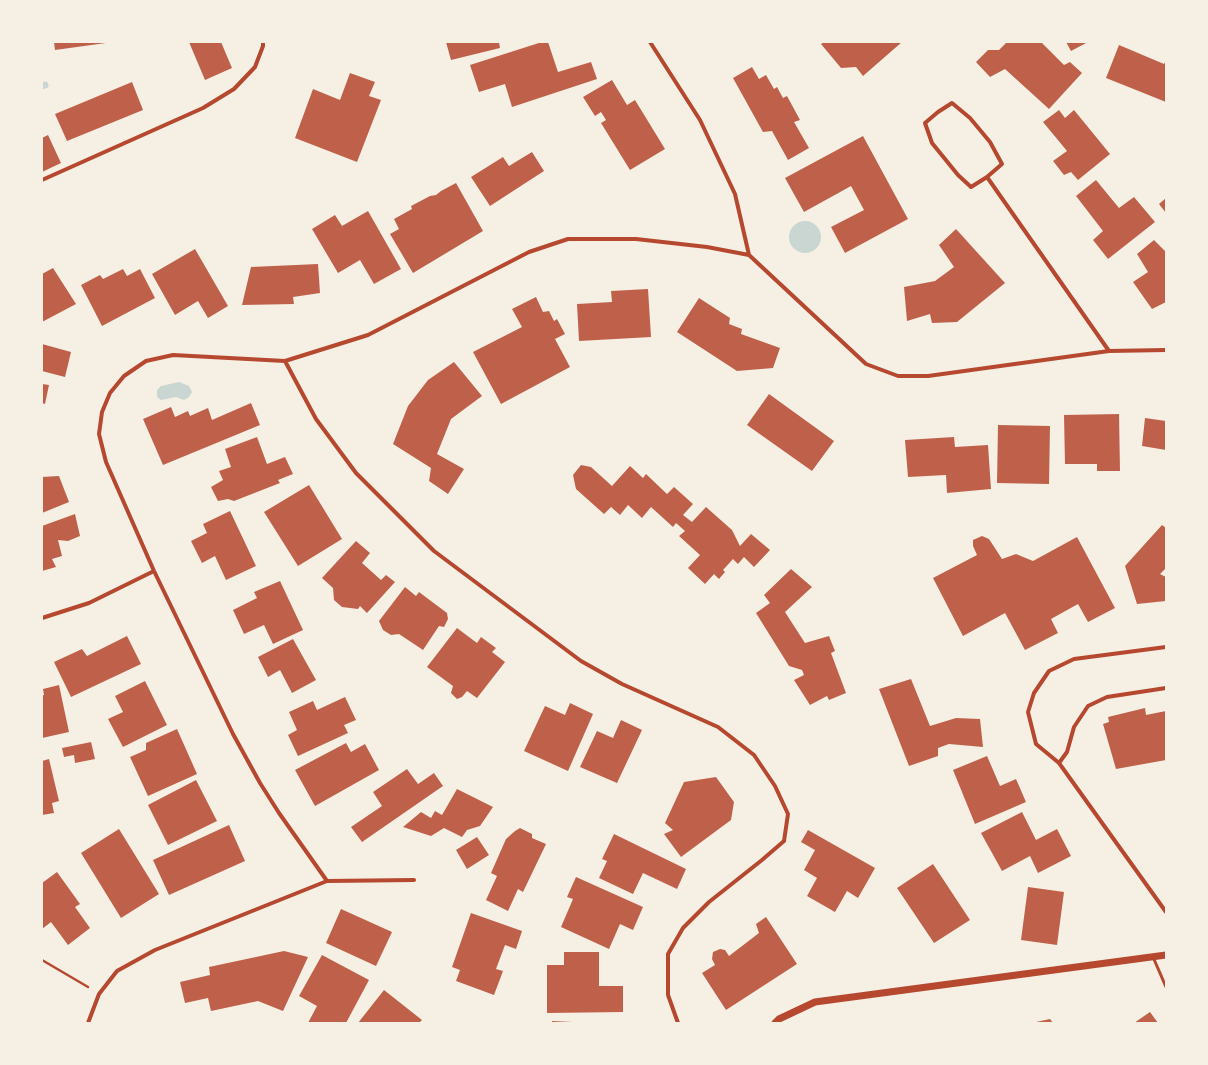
<!DOCTYPE html>
<html>
<head>
<meta charset="utf-8">
<style>
  body { margin:0 }
  #map { position:relative; width:1208px; height:1065px; overflow:hidden; background:#f6efe4; font-family:Arial,sans-serif }
  canvas { display:block }
  .frame { position:absolute; inset:0; border:43px solid #f6efe4; pointer-events:none }
</style>
</head>
<body>
<div id="map">
<canvas width="1208" height="1065"></canvas>
<div class="frame"></div>
</div>
<script>
const ctx = document.querySelector('canvas').getContext('2d');
ctx.lineJoin = 'round';
function fillPath(path, color) { ctx.fillStyle = color; ctx.fill(path, 'evenodd'); }
const shape = rows => new Path2D(rows.map(r => 'M' + r).join(''));
function stroke(path, color, width, dash) { ctx.strokeStyle = color; ctx.lineWidth = width; ctx.lineCap = dash ? 'butt' : 'round'; ctx.setLineDash(dash || []); ctx.stroke(path); }
fillPath(shape([
  '789 237a16 16 0 1 1 32 0a16 16 0 1 1-32 0Z',
  [179,382,189,386,192,392,189,397,184,400,176,397,161,400,157,397,157,390,161,386]
]), '#c9d6d2');
stroke(shape([
  [42,86,45,85]
]), '#c9d6d2', 7);
fillPath(shape([
  [54,42,106,42,106,43,55,50],
  [189,42,221,42,232,68,205,80],
  [446,42,499,42,500,48,451,60],
  [542,42,548,42,558,72,591,62,597,79,512,107,505,84,479,92,470,65],
  [824,42,902,42,863,76,856,67,841,68,821,44],
  [1007,42,1041,42,1064,65,1070,62,1082,73,1049,109,1005,69,990,77,976,62,988,50,999,50],
  [1066,42,1088,42,1071,51],
  [1119,45,1164,64,1166,60,1166,102,1106,78],
  [752,67,759,79,766,75,774,89,777,87,783,98,787,96,800,120,794,122,809,148,788,160,772,131,763,132,733,78],
  [350,73,375,82,369,96,381,100,357,162,295,138,313,89,340,100],
  [612,80,627,105,635,100,665,149,630,170,601,123,606,120,601,112,595,116,583,97],
  [132,82,143,110,67,141,55,114],
  [1059,110,1065,118,1074,110,1110,154,1078,180,1071,172,1064,175,1053,161,1067,151,1043,122],
  [48,135,61,163,42,172,42,138],
  [863,136,908,219,845,253,831,227,864,210,851,186,804,212,785,178],
  [532,152,544,171,490,206,471,177,503,157,509,166],
  [1096,180,1119,208,1134,197,1155,222,1108,259,1093,240,1103,231,1076,196],
  [456,183,483,231,413,273,390,234,399,229,394,219,412,209,411,206,430,196,436,195,441,191],
  [1166,198,1166,213,1159,204],
  [368,211,401,269,374,284,360,260,338,273,312,229,335,215,342,226],
  [956,229,1005,283,957,322,932,323,930,314,907,321,904,287,935,281,954,267,939,245],
  [1154,240,1166,252,1166,302,1152,309,1133,282,1148,272,1137,254],
  [195,249,228,306,208,318,198,301,175,315,152,274],
  [318,264,320,293,293,297,294,304,242,305,251,267],
  [53,268,76,304,42,322,42,274],
  [123,269,127,276,140,269,155,298,102,326,81,285,100,275,103,279],
  [648,289,651,337,579,341,577,304,612,302,611,291],
  [536,297,543,312,549,311,554,321,557,319,565,334,555,339,570,367,501,404,473,352,522,327,512,309],
  [699,298,730,318,729,324,742,329,741,334,780,348,773,368,737,371,677,332],
  [42,344,71,352,65,377,42,371],
  [454,362,482,396,451,419,437,454,464,469,448,494,429,481,431,468,393,444,408,406,428,380],
  [42,384,49,385,45,404,42,403],
  [769,394,834,441,812,471,747,425],
  [251,403,260,425,163,465,143,419,171,407,175,417,188,411,190,416,208,408,212,420],
  [1119,414,1120,471,1097,471,1097,464,1065,464,1064,415],
  [1145,418,1166,421,1166,450,1142,446],
  [998,425,1050,426,1049,484,997,483],
  [257,437,267,464,285,457,293,474,278,480,280,483,234,501,228,499,218,501,211,487,223,480,219,471,231,467,225,449],
  [954,437,955,447,988,445,991,489,947,493,946,475,908,477,905,440],
  [581,465,591,467,612,486,630,466,643,478,646,474,667,494,674,487,693,504,683,515,692,522,706,507,732,530,740,546,751,534,770,550,754,567,744,557,738,564,733,559,723,570,725,572,719,579,714,574,705,584,688,568,700,555,679,536,685,531,676,523,673,527,651,507,642,518,628,505,620,515,611,507,604,514,576,489,573,475],
  [59,476,69,502,42,513,42,477],
  [309,485,342,539,298,566,264,512],
  [230,511,256,566,226,580,215,556,202,563,191,541,207,533,203,524],
  [75,514,80,536,68,541,58,540,62,556,52,559,56,567,42,571,42,526],
  [1162,525,1166,528,1166,568,1160,574,1166,577,1166,601,1137,604,1125,566],
  [982,536,989,539,1002,559,1016,554,1033,561,1077,537,1115,608,1088,622,1078,604,1051,619,1058,633,1025,650,1005,613,963,636,933,578,977,555,973,546,973,540],
  [356,541,370,553,362,563,381,580,386,575,395,582,367,613,360,606,358,609,342,607,334,600,333,588,322,578],
  [791,569,812,587,785,612,805,643,829,636,835,651,831,653,846,693,829,700,827,696,810,705,794,680,804,675,802,670,789,666,756,613,770,603,764,595],
  [280,581,303,630,273,644,264,625,244,634,233,610,257,598,254,592],
  [405,587,416,596,419,592,447,613,448,619,444,627,439,626,423,650,399,634,391,635,383,630,379,621],
  [457,628,477,643,481,637,496,648,492,652,505,662,477,698,467,691,462,697,457,699,451,693,453,686,427,667],
  [127,636,141,664,71,697,54,662,82,649,87,656],
  [293,639,316,680,292,693,280,670,268,677,258,657],
  [911,679,930,726,956,718,980,719,983,747,949,744,938,748,938,756,909,766,879,689],
  [145,681,167,725,123,747,108,719,123,712,115,696],
  [59,685,69,732,42,738,42,695,44,695,43,689],
  [345,697,356,720,344,725,348,733,298,756,288,735,297,730,289,712,313,701,317,710],
  [570,703,593,714,568,771,524,751,545,706,565,715],
  [1145,708,1146,715,1166,711,1166,760,1116,769,1103,724,1109,722,1108,717],
  [621,720,642,730,617,783,580,767,597,731,613,738],
  [177,729,197,774,148,796,130,757,146,750,146,743],
  [91,742,95,759,75,763,74,755,64,757,62,748],
  [346,743,351,752,365,744,379,770,315,806,295,770],
  [987,756,1000,786,1016,779,1026,802,975,824,953,770],
  [49,759,59,801,52,803,54,813,42,815,42,761],
  [407,769,418,784,434,773,443,786,362,842,351,827,382,806,373,792],
  [716,777,734,802,731,820,681,857,664,834,673,830,665,823,684,782],
  [196,780,217,821,168,845,148,805],
  [457,789,493,807,480,826,467,830,462,837,444,828,431,836,403,827,421,812,431,818,435,811,442,815],
  [1022,812,1036,840,1057,829,1071,856,1038,873,1030,856,1002,871,981,833],
  [229,825,245,861,169,895,153,860],
  [520,828,532,834,532,838,546,844,523,892,518,889,508,911,486,900,497,876,491,873,506,839,515,831],
  [119,829,159,894,121,918,81,853],
  [808,830,875,868,858,898,847,891,835,912,807,896,817,878,804,870,815,850,801,842],
  [614,834,686,869,677,889,643,873,633,894,599,878,607,861,602,859],
  [477,837,489,855,467,869,456,850],
  [933,864,970,920,934,943,897,888],
  [57,872,80,904,75,907,90,928,68,945,51,922,42,929,42,883],
  [576,877,643,907,633,930,620,924,609,949,561,927,573,899,567,897],
  [1028,887,1064,892,1057,945,1021,940],
  [341,909,392,932,376,966,326,943],
  [471,913,522,931,516,949,505,945,496,969,503,971,494,995,456,981,460,970,452,967],
  [766,917,797,964,726,1010,702,973,715,965,712,959,713,952,720,949,725,950,729,956,759,933,756,924],
  [284,951,308,957,283,1011,258,1001,211,1011,208,998,185,1003,180,982,210,975,209,967],
  [564,952,599,952,599,986,623,986,623,1012,547,1013,547,965,564,965],
  [322,955,369,980,346,1023,308,1023,317,1006,299,996],
  [384,990,422,1020,419,1023,358,1023],
  [1150,1012,1158,1023,1134,1023],
  [1050,1019,1053,1023,1036,1023,1036,1022],
  [552,1021,573,1022,573,1023,552,1023]
]), '#bf614a');
stroke(shape([
  [42,960,88,987]
]), '#b5482f', 2.5);
stroke(shape([
  [1153,957,1166,987]
]), '#b5482f', 3);
stroke(shape([
  [650,42,700,120,735,194,749,255],
  [987,177,971,187,958,175,932,143,925,123,938,112,952,103,970,118,990,142,1002,164,987,177,1109,351],
  [42,180,203,108,234,89,255,67,263,46,263,42],
  [285,361,316,419,356,473,434,551,581,661,622,684,718,727,754,755,775,786,788,814,784,841,762,860,709,902,683,928,668,954,668,995,678,1023],
  [42,618,89,603,154,571],
  [1166,647,1074,659,1049,671,1034,693,1028,712,1036,744,1059,763,1166,912],
  [1059,763,1067,752,1074,727,1088,706,1107,697,1166,688],
  [327,881,414,880],
  [88,1023,99,994,117,971,155,950,327,881,279,813,260,783,233,734,154,571,106,462,99,434,102,412,110,393,124,376,146,361,173,355,285,361,368,335,529,252,568,239,636,239,707,247,749,255,866,364,898,376,928,376,1109,351,1166,350]
]), '#b5482f', 4);
stroke(shape([
  [775,1023,779,1019,815,1002,1166,955]
]), '#b5482f', 7);
</script>
</body>
</html>
